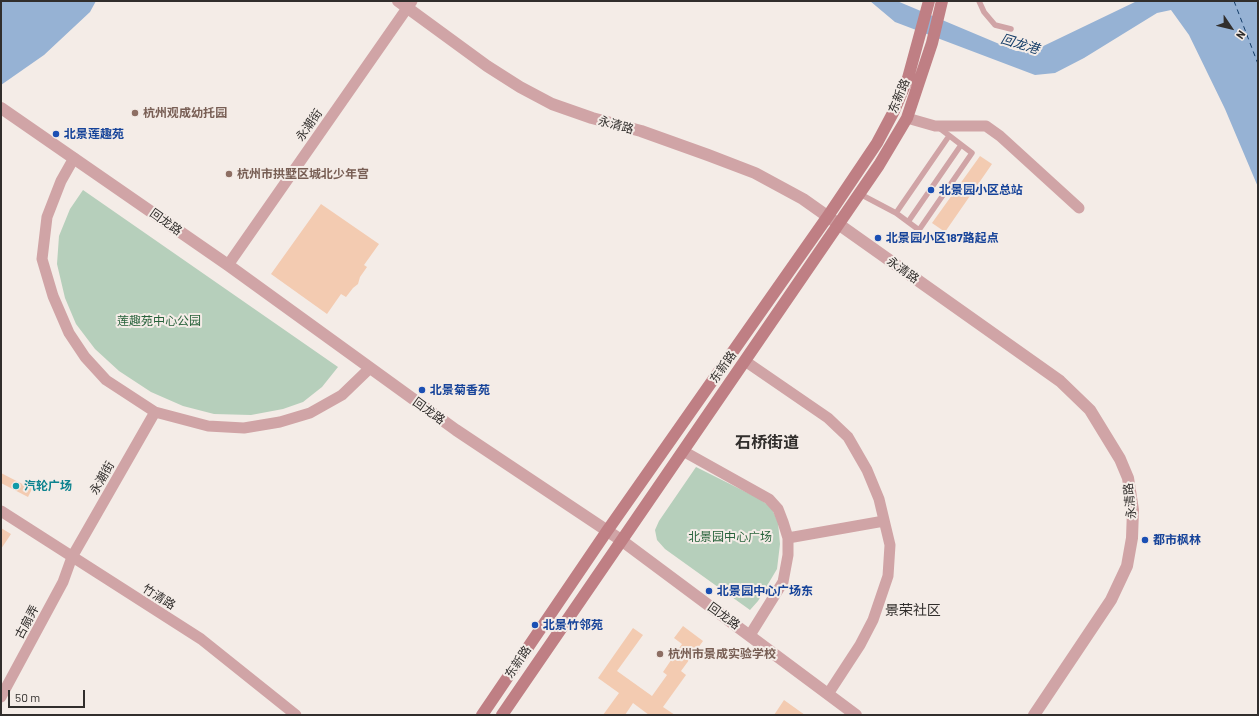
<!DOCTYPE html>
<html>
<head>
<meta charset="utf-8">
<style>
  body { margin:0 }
  #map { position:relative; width:1259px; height:716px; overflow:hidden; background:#f4ece7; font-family:Barlow,sans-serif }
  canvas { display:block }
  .frame { position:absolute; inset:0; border:2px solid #312e2c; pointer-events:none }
  .north { position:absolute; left:1211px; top:8px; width:40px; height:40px; -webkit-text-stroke:3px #f4ece7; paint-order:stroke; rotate:125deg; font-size:11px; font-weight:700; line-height:16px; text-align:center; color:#312e2c }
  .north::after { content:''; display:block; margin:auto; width:14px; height:18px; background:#312e2c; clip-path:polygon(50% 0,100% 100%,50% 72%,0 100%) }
  .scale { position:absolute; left:8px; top:690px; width:77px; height:18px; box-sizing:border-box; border:2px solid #312e2c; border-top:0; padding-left:5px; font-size:12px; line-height:14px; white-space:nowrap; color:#312e2c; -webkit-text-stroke:3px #f4ece7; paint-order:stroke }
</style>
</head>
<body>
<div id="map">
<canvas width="1259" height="716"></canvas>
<div class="frame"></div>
<div class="north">N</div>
<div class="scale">50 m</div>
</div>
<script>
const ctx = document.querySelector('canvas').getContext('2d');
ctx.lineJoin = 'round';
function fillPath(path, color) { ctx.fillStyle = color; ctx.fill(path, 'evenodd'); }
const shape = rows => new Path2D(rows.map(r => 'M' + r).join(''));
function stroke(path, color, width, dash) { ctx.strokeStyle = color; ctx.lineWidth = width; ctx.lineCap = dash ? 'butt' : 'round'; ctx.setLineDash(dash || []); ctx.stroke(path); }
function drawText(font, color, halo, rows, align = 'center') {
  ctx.font = font + ' Barlow,"Noto Sans SC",sans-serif'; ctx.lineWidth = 4; ctx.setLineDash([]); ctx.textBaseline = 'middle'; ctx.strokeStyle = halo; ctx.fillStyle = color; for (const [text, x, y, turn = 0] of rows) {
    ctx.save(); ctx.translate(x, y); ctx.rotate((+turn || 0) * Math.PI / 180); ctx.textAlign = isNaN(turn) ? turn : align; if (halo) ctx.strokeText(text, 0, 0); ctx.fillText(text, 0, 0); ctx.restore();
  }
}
fillPath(shape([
  [83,190,338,367,322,387,303,402,283,409,251,415,214,414,183,406,151,392,119,371,95,349,76,324,65,298,57,264,59,236,70,209],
  [696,467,758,498,771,507,778,522,780,544,777,569,758,601,750,610,665,549,657,540,655,530,659,521]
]), '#b6cfbb');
fillPath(shape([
  [1,1,96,1,90,12,44,55,1,85],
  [870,1,897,1,1016,51,1033,51,1137,1,1258,1,1258,187,1225,109,1189,35,1171,10,1157,13,1084,58,1055,73,1035,75,895,22]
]), '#96b2d4');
stroke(shape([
  [1234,1,1258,64]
]), '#133c67', 1, [5, 4]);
fillPath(shape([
  [980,156,992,164,945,232,932,223],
  [321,204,379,244,364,265,367,267,360,277,358,284,353,288,346,297,341,294,327,314,271,274],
  [1,473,32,489,28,497,1,483],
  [1,528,11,534,1,549],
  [683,626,703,641,681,671,686,675,663,707,675,715,649,715,633,703,625,715,603,715,619,693,598,678,633,628,643,635,617,671,652,696,667,675,663,672,682,644,674,638],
  [784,700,805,715,774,715]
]), '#f3cbb1');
stroke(shape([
  [979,1,984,12,995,25,1011,29],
  [860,194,896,213,919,230,972,153,938,127],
  [896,213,949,136],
  [908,222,961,145]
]), '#d0a4a6', 5.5);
stroke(shape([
  [907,118,935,126,986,126,1000,136,1079,208],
  [74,158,61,181,47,217,42,259,53,296,69,333,85,357,106,380,155,412,208,426,244,428,280,422,310,413,342,395,370,368],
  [228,265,412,1],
  [745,361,828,418,848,437,867,470,879,499,890,545,888,576,873,620,860,645,828,694],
  [683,451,769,499,778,509,783,522,788,538,788,555,783,582,750,635],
  [1,511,201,639,296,715],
  [788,538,884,521],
  [1,697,63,582,72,557,155,412]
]), '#d0a4a6', 11);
stroke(shape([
  [398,1,487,66,520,87,552,104,592,118,641,131,708,155,755,173,803,199,1060,381,1090,410,1120,459,1128,478,1133,510,1132,538,1127,566,1111,600,1034,715],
  [1,108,228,265,456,430,621,540,856,715]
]), '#d0a4a6', 12);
stroke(shape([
  [482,715,607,531,828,216,877,143,894,111,908,78,929,1],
  [502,715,879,165,907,118,932,43,942,1]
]), '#bf7f84', 12);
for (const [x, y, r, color] of [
  [135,113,4,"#8d6e63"],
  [56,134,4,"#1a4fb4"],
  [229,174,4,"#8d6e63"],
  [931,190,4,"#1a4fb4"],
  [878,238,4,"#1a4fb4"],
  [422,390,4,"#1a4fb4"],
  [16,486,4,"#0f9aa8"],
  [1145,540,4,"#1a4fb4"],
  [709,591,4,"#1a4fb4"],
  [535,625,4,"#1a4fb4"],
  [660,654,4,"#8d6e63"]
]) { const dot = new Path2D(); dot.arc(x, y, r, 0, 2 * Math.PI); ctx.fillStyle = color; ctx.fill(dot); stroke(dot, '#f4ece7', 1.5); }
drawText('12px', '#312e2c', '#f4ece7', [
  ["东新路",899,96,-67],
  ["永潮街",309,125,-55],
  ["永清路",616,125,15],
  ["回龙路",166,222,35],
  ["永清路",903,270,35],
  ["东新路",723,367,-55],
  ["回龙路",429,411,36],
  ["永潮街",102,478,-60],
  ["永清路",1130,501,-96],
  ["竹清路",159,597,32],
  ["回龙路",724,616,36],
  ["古扇弄",27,622,-62],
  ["东新路",518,662,-56]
]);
drawText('bold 12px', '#785e54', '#f4ece7', [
  ["杭州观成幼托园",143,113],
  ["杭州市拱墅区城北少年宫",237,174],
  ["杭州市景成实验学校",668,654]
], 'left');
drawText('bold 12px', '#164399', '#f4ece7', [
  ["北景莲趣苑",64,134],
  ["北景园小区总站",939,190],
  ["北景园小区187路起点",886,238],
  ["北景菊香苑",430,390],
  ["都市枫林",1153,540],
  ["北景园中心广场东",717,591],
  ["北景竹邻苑",543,625]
], 'left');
drawText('12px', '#28623b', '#f4ece7', [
  ["莲趣苑中心公园",159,321],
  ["北景园中心广场",730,537]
]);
drawText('bold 12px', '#0d838f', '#f4ece7', [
  ["汽轮广场",24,486]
], 'left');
drawText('italic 13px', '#133c67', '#f4ece7', [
  ["回龙港",1020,44,17]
]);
drawText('14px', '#312e2c', '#f4ece7', [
  ["景荣社区",913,610]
]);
drawText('bold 16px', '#312e2c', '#f4ece7', [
  ["石桥街道",767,443]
]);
</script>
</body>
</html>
